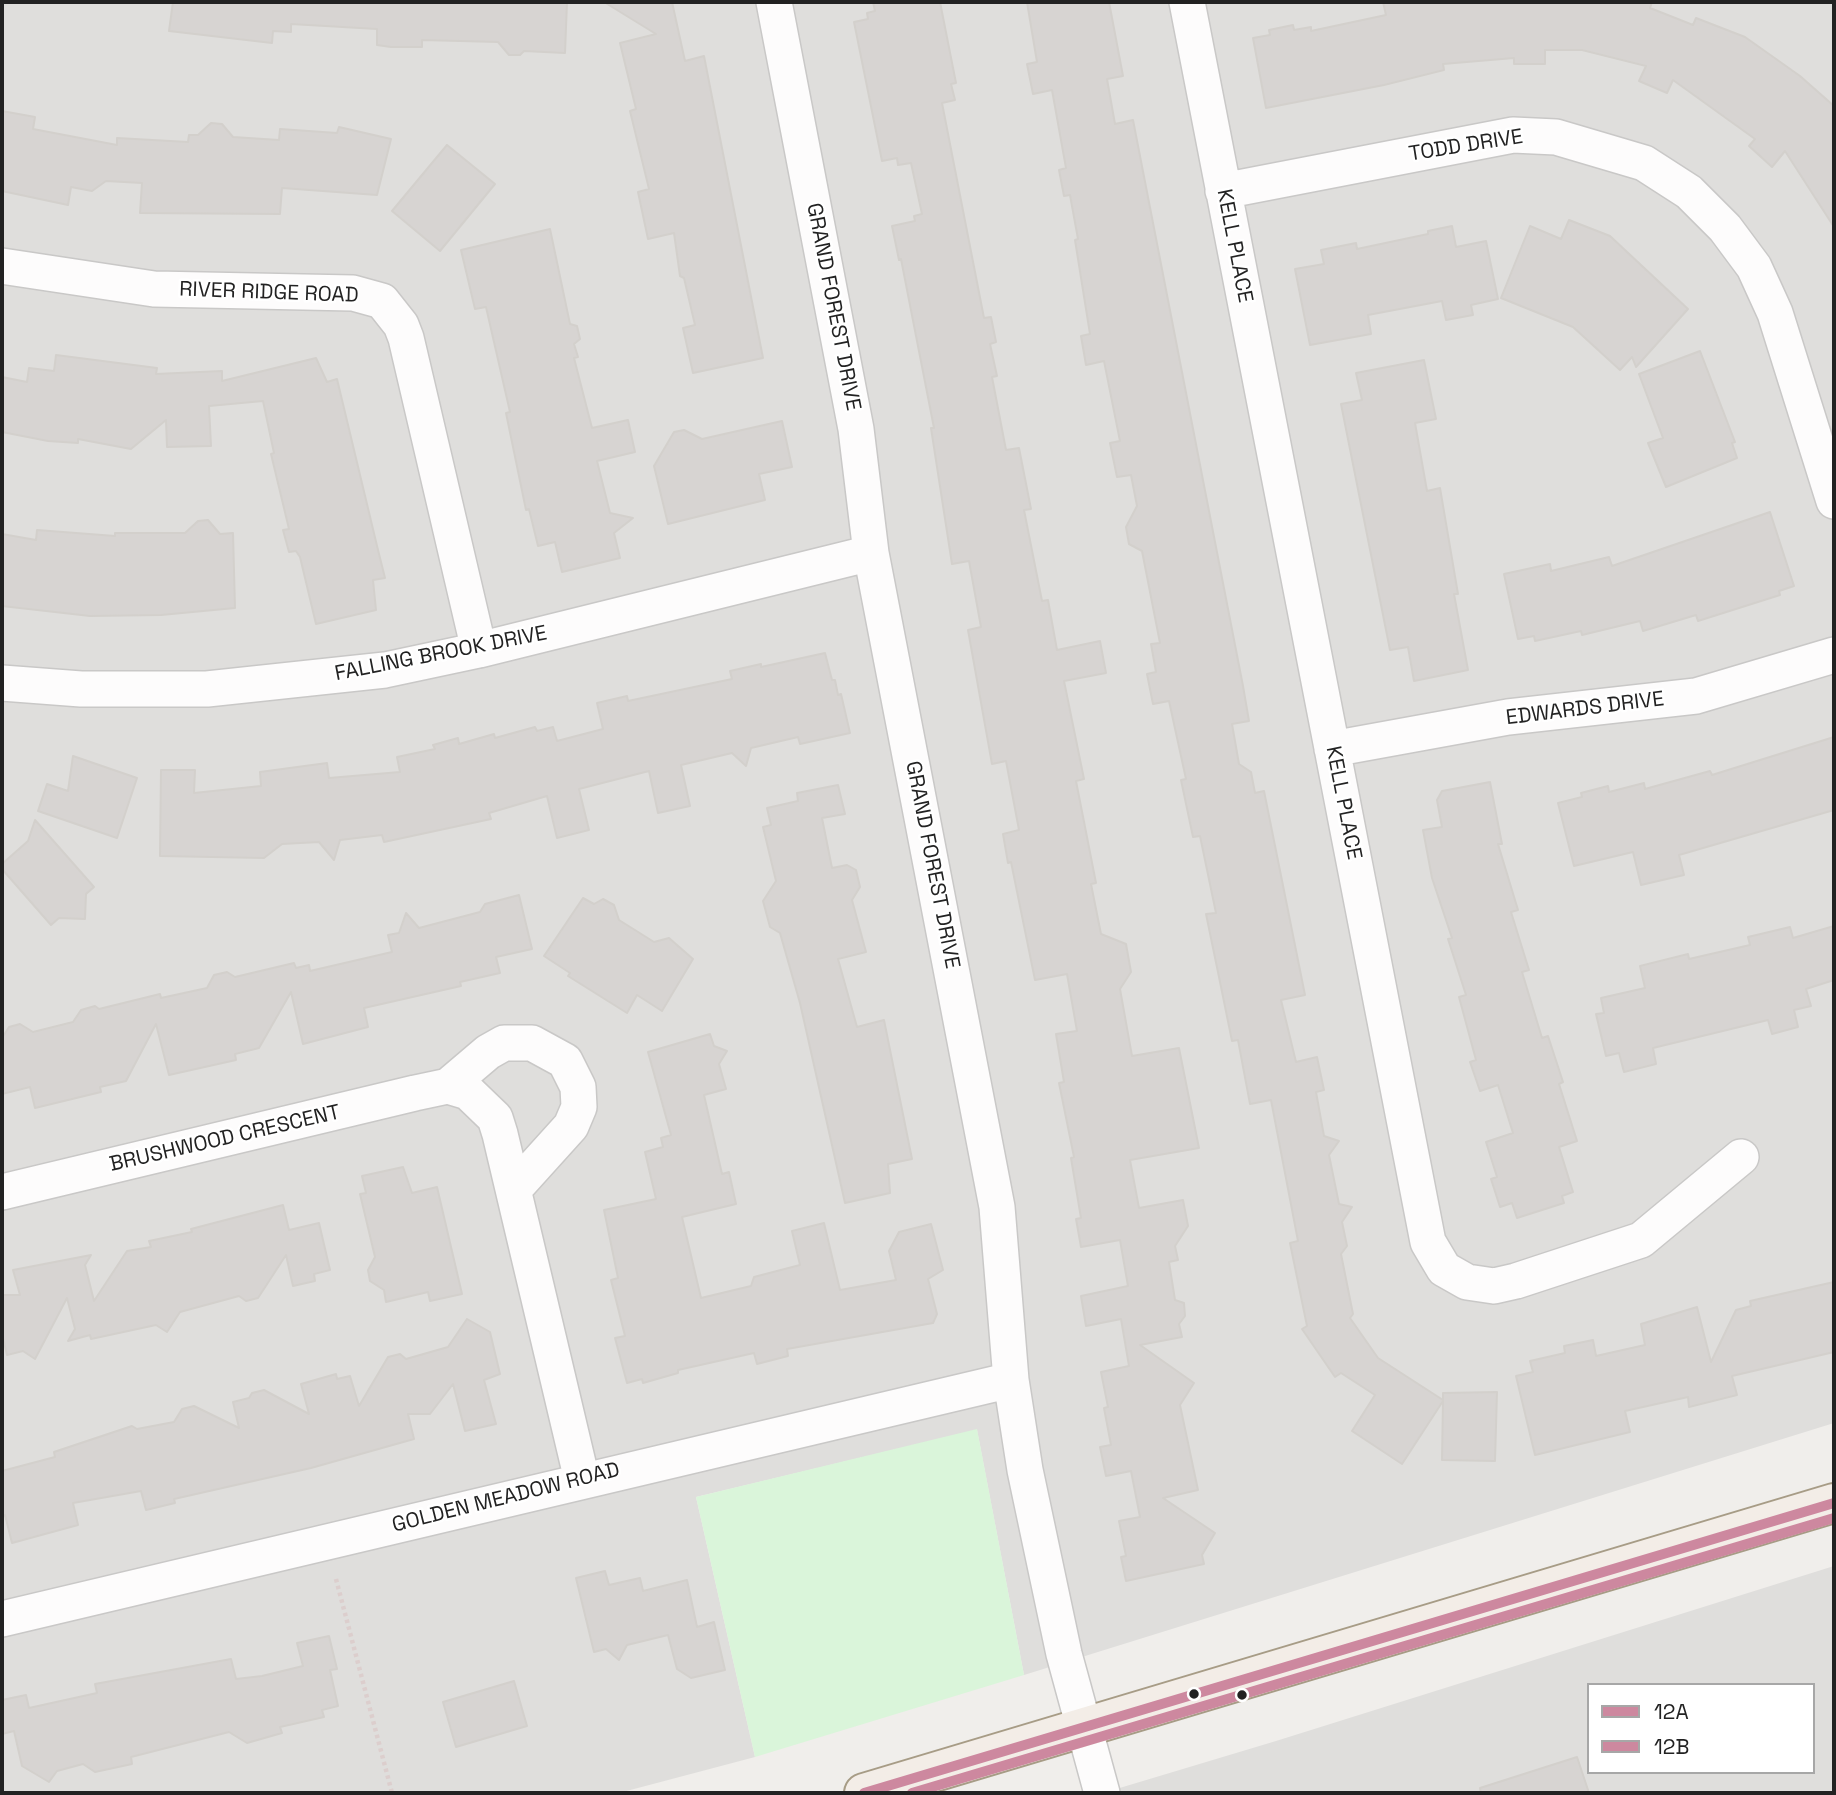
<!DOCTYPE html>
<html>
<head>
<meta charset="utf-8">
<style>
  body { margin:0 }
  #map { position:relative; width:1836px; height:1795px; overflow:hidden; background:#f0eeeb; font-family:"Space Grotesk",sans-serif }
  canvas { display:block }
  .frame { position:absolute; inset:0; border:4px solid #222; pointer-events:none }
  .legend { position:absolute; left:1587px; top:1683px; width:228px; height:91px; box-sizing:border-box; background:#fff; border:2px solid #a7a7a7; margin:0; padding:9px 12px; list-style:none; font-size:21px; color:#222 }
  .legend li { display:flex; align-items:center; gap:14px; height:35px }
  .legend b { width:35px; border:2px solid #a7a7a7 }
</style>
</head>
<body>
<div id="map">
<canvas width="1836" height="1795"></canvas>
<div class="frame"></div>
<ul class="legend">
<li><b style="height:9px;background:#cd889f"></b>12A</li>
<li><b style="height:9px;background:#cd889f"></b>12B</li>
</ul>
</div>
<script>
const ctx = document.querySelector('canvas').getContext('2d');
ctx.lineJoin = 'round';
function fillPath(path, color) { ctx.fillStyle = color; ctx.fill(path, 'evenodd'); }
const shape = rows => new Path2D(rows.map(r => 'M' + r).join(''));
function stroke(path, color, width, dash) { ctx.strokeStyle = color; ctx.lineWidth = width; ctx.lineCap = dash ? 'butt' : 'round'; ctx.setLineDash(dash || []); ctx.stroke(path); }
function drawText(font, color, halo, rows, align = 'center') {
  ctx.font = font + ' "Space Grotesk",sans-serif'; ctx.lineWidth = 5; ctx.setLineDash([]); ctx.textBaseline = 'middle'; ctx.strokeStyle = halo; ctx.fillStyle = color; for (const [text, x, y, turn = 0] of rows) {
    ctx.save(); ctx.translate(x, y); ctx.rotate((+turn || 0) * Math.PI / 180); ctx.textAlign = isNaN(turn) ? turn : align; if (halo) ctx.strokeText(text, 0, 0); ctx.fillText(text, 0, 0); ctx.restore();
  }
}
fillPath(shape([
  [2,2,1834,2,1834,1423,1024,1675,977,1430,696,1497,755,1757,619,1793,2,1793],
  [1834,1566,1834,1793,1103,1793,1276,1741],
  [1589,1685,1813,1685,1813,1772,1589,1772]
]), '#dfdedc');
fillPath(shape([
  [977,1429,1024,1675,755,1757,696,1497]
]), '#daf5da');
const building = shape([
  [173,2,567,2,565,53,524,51,520,55,509,55,498,42,422,40,422,47,391,47,377,45,377,29,291,24,291,32,273,31,272,43,169,31,173,2],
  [604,2,672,2,685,61,704,56,763,358,693,373,683,328,695,325,684,278,680,276,674,233,648,239,638,192,649,189,630,111,636,109,620,43,656,34,604,2],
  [873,2,940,2,956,83,951,84,955,100,942,103,984,318,991,317,996,342,990,344,997,376,992,377,1006,450,1019,448,1031,509,1024,510,1042,601,1048,600,1057,650,1100,641,1106,673,1064,681,1084,779,1076,781,1096,883,1091,884,1101,934,1126,944,1131,972,1120,989,1132,1056,1179,1048,1199,1148,1130,1160,1139,1208,1183,1200,1188,1226,1175,1246,1178,1260,1169,1262,1175,1300,1184,1303,1185,1316,1179,1324,1182,1337,1140,1345,1194,1383,1180,1405,1198,1490,1163,1498,1215,1533,1202,1555,1204,1564,1126,1581,1121,1557,1126,1556,1119,1521,1140,1517,1131,1471,1106,1476,1100,1447,1111,1445,1104,1408,1108,1407,1101,1372,1129,1366,1121,1319,1086,1326,1081,1296,1128,1286,1120,1240,1081,1247,1076,1219,1081,1218,1071,1158,1074,1157,1059,1083,1064,1082,1056,1034,1077,1031,1067,974,1035,980,1011,862,1008,863,1003,834,1019,830,1006,761,992,764,968,630,981,627,969,561,952,564,931,428,934,428,901,259,899,260,892,226,915,221,914,216,922,214,911,163,898,165,897,158,882,161,854,22,868,19,867,13,875,11,873,2],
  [1027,2,1109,2,1123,76,1107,79,1115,124,1133,120,1243,686,1249,721,1232,724,1239,764,1251,772,1255,793,1264,791,1305,995,1281,1000,1296,1062,1317,1057,1324,1090,1316,1092,1324,1136,1339,1141,1329,1155,1339,1204,1352,1207,1342,1222,1347,1246,1341,1254,1353,1314,1350,1318,1378,1358,1443,1400,1443,1393,1497,1392,1495,1461,1442,1460,1443,1401,1402,1464,1352,1431,1375,1395,1341,1373,1335,1377,1302,1329,1307,1326,1290,1243,1298,1241,1271,1100,1250,1104,1238,1040,1232,1041,1219,977,1206,914,1216,913,1200,836,1193,837,1181,780,1186,779,1169,701,1153,704,1147,674,1156,672,1151,644,1160,643,1142,551,1129,544,1126,527,1137,506,1131,475,1117,477,1110,443,1120,441,1104,361,1086,365,1081,336,1090,334,1075,240,1078,239,1070,195,1064,196,1059,170,1066,168,1052,90,1033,94,1027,64,1037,62,1027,2],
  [1383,2,1652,2,1650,8,1693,25,1696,18,1745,37,1800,76,1834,106,1834,227,1785,151,1772,167,1749,146,1755,139,1673,80,1667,93,1639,81,1646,66,1582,50,1545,50,1545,64,1514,64,1514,58,1443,64,1444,70,1384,85,1266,108,1253,38,1270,35,1269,30,1293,25,1294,30,1311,27,1311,31,1386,15,1383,2],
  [2,111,35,117,33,129,117,145,117,138,188,142,189,135,198,135,211,123,222,124,233,137,279,140,280,129,337,133,339,127,391,139,377,195,282,188,280,214,140,213,142,183,106,181,92,191,71,187,68,205,2,191,2,111],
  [447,145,495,184,440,251,392,211,447,145],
  [1569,220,1610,236,1688,309,1636,367,1632,357,1620,370,1573,327,1501,298,1530,226,1561,239,1569,220],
  [1452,226,1456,247,1486,241,1498,299,1471,305,1473,315,1446,320,1442,301,1368,315,1371,334,1310,345,1295,269,1324,264,1321,250,1356,243,1357,249,1428,234,1428,231,1452,226],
  [550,229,570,324,577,326,580,339,574,344,578,357,574,358,592,428,628,420,635,452,597,461,610,513,633,518,614,533,620,558,562,572,555,542,538,546,529,509,526,510,506,413,510,412,486,307,475,309,461,250,550,229],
  [1700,351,1735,442,1732,443,1737,458,1666,487,1648,443,1663,438,1639,374,1700,351],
  [56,355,157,368,156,374,222,371,222,381,316,358,327,382,337,379,378,550,385,578,373,580,376,610,316,624,300,557,296,551,289,552,283,530,289,529,271,454,274,453,263,401,209,406,211,446,167,447,166,420,131,449,78,439,78,443,48,441,2,432,2,377,27,382,29,368,54,371,56,355],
  [1424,360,1436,419,1415,423,1427,491,1440,488,1458,594,1454,594,1468,670,1414,681,1408,647,1390,650,1341,404,1362,400,1356,373,1424,360],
  [782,421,792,467,759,474,765,500,668,524,654,466,674,432,684,430,702,439,782,421],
  [1770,512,1794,586,1779,591,1780,595,1698,621,1696,615,1643,631,1640,621,1582,635,1581,631,1535,641,1534,636,1518,639,1504,574,1550,564,1551,571,1609,557,1612,566,1770,512],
  [208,520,220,534,233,533,235,608,161,615,90,616,2,606,2,534,36,540,37,530,115,536,115,533,185,533,198,521,208,520],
  [825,653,832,680,835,680,838,695,841,694,850,733,800,744,798,737,751,748,746,766,732,753,681,765,690,806,658,813,649,771,579,789,589,830,557,838,547,796,489,813,491,819,384,842,382,835,340,840,334,860,319,842,282,844,264,858,160,856,161,770,195,770,194,793,261,786,260,772,327,763,329,778,400,772,397,757,435,749,433,745,458,738,459,744,494,734,495,738,535,727,537,731,553,727,557,741,603,729,597,703,627,696,628,701,732,679,730,671,761,664,761,667,825,653],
  [1834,737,1834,810,1679,855,1684,875,1641,885,1633,852,1574,866,1558,803,1582,797,1581,793,1608,786,1609,792,1644,783,1645,789,1710,771,1712,775,1834,737],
  [73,756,137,778,117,838,38,811,47,784,68,791,73,756],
  [1490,782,1502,844,1498,844,1518,910,1511,912,1529,970,1522,972,1542,1038,1548,1036,1563,1082,1559,1084,1577,1141,1559,1147,1573,1192,1562,1196,1564,1203,1517,1218,1512,1203,1500,1207,1491,1179,1497,1177,1486,1142,1513,1133,1498,1085,1480,1091,1470,1062,1476,1060,1459,997,1466,995,1448,939,1452,938,1432,878,1423,830,1442,827,1437,800,1442,791,1490,782],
  [838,785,845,814,822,818,832,868,847,865,856,870,860,887,852,900,866,952,838,959,857,1027,884,1020,912,1159,888,1164,890,1193,845,1203,800,1003,780,933,770,927,763,901,776,881,763,827,771,825,767,808,798,801,797,793,838,785],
  [35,820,94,887,86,894,85,919,59,918,51,925,2,869,2,864,28,841,35,820],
  [519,895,532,949,496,957,500,973,460,982,461,986,364,1008,368,1027,303,1044,291,992,259,1048,235,1054,236,1060,169,1075,156,1024,126,1081,100,1087,101,1092,35,1108,30,1087,2,1094,2,1038,9,1027,20,1024,33,1032,73,1022,81,1010,95,1006,99,1009,160,994,161,998,207,988,214,975,227,972,235,977,294,963,296,968,309,965,310,971,392,952,388,935,399,933,406,913,419,928,480,912,485,904,519,895],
  [583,898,594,904,603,899,614,905,619,920,654,942,669,938,693,959,662,1011,637,995,627,1013,568,976,570,973,544,956,583,898],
  [1834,926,1834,980,1806,989,1811,1006,1794,1010,1798,1027,1772,1034,1768,1020,1653,1048,1656,1064,1624,1072,1619,1053,1606,1056,1596,1014,1604,1013,1601,998,1645,988,1640,966,1688,954,1689,959,1750,945,1748,937,1790,927,1793,938,1834,926],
  [710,1034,714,1046,727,1051,719,1064,726,1089,704,1095,722,1174,729,1172,736,1204,682,1217,701,1298,751,1286,754,1277,800,1265,792,1231,824,1223,840,1290,896,1280,889,1251,899,1232,931,1224,943,1270,928,1279,937,1314,933,1323,787,1349,788,1356,757,1364,754,1353,678,1370,678,1373,643,1383,642,1379,627,1383,615,1338,625,1336,611,1280,618,1278,604,1210,656,1199,645,1152,663,1147,661,1138,671,1135,648,1052,710,1034],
  [403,1167,412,1193,437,1187,462,1294,430,1301,428,1292,386,1302,384,1290,370,1281,368,1270,375,1257,360,1194,366,1193,362,1176,403,1167],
  [283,1205,289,1230,319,1223,330,1270,314,1274,315,1281,293,1286,286,1255,258,1298,246,1301,239,1296,180,1312,167,1332,156,1325,91,1339,90,1335,68,1341,75,1329,67,1298,35,1359,23,1351,7,1355,2,1334,2,1295,20,1295,13,1270,91,1255,85,1265,94,1301,127,1251,151,1247,149,1241,192,1232,191,1229,283,1205],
  [1834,1282,1834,1352,1732,1376,1737,1395,1689,1407,1688,1397,1625,1411,1630,1432,1535,1455,1516,1376,1533,1372,1530,1361,1565,1353,1564,1346,1593,1340,1596,1356,1645,1345,1641,1324,1697,1307,1711,1362,1736,1310,1751,1306,1750,1301,1834,1282],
  [467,1319,490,1332,500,1374,484,1380,496,1424,465,1431,453,1384,430,1414,408,1414,414,1439,311,1468,174,1499,175,1503,146,1510,141,1491,73,1503,78,1525,12,1543,5,1515,2,1516,2,1471,55,1457,54,1452,132,1426,137,1429,174,1422,182,1409,194,1406,239,1428,233,1402,249,1398,252,1393,264,1390,309,1414,301,1384,336,1374,337,1379,350,1376,359,1406,388,1357,400,1354,406,1359,448,1347,467,1319],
  [605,1571,609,1585,640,1578,643,1591,687,1580,697,1627,714,1622,725,1670,691,1678,677,1669,668,1635,627,1645,619,1660,606,1649,594,1652,576,1578,605,1571],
  [329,1636,337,1669,330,1670,338,1706,322,1710,324,1717,280,1727,282,1733,247,1743,229,1732,131,1757,132,1764,95,1772,83,1764,57,1771,49,1782,22,1766,14,1731,2,1734,2,1700,26,1695,29,1708,97,1693,95,1684,231,1659,236,1679,262,1676,303,1666,297,1643,329,1636],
  [514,1681,527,1726,456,1747,443,1702,514,1681],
  [1577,1757,1589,1793,1481,1793,1480,1788,1577,1757]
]);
fillPath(building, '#d7d4d2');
stroke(building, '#d3d0cc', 2);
const minor = shape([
  [774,2,856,429,871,553,997,1207,1011,1380,1025,1470,1064,1654,1102,1793],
  [1187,2,1428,1242,1444,1269,1467,1282,1494,1286,1516,1281,1641,1240,1741,1157],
  [1223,191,1513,135,1556,137,1644,163,1689,192,1725,228,1754,267,1775,313,1834,501],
  [2,266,154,289,353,293,382,301,401,325,406,338,479,650],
  [2,683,81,689,207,689,385,670,479,650,871,553],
  [1332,749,1508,717,1696,696,1834,655],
  [448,1086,488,1052,504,1043,532,1043,565,1061,578,1087,579,1107,571,1126,515,1188],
  [2,1192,415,1093,448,1086,468,1092,495,1118,500,1134,582,1480],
  [2,1619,1011,1380]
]);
const major = shape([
  [864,1793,1834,1503]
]);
stroke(minor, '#c9c8c7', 38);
stroke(major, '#a79c86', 42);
stroke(shape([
  [336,1579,392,1793]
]), '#dccecd', 4.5, [3.5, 3.5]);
stroke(minor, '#fdfcfc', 35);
stroke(major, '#f3ede7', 38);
stroke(shape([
  [864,1793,1834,1503]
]), '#cd889f', 10);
stroke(shape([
  [912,1793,1834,1518]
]), '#cd889f', 10);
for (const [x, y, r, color] of [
  [1194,1694,6,"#222"],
  [1242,1695,6,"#222"]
]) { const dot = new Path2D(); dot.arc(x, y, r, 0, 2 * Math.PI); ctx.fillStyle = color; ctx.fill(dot); stroke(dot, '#fff', 2.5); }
drawText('21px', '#222', '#fff', [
  ["TODD DRIVE",1466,146,-9],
  ["KELL PLACE",1234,246,79],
  ["RIVER RIDGE ROAD",269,293,2],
  ["GRAND FOREST DRIVE",833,307,79],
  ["FALLING BROOK DRIVE",441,654,-11],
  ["EDWARDS DRIVE",1585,709,-7],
  ["KELL PLACE",1343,803,79],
  ["GRAND FOREST DRIVE",932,865,79],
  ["BRUSHWOOD CRESCENT",225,1139,-13],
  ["GOLDEN MEADOW ROAD",506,1498,-14]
]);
</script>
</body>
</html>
